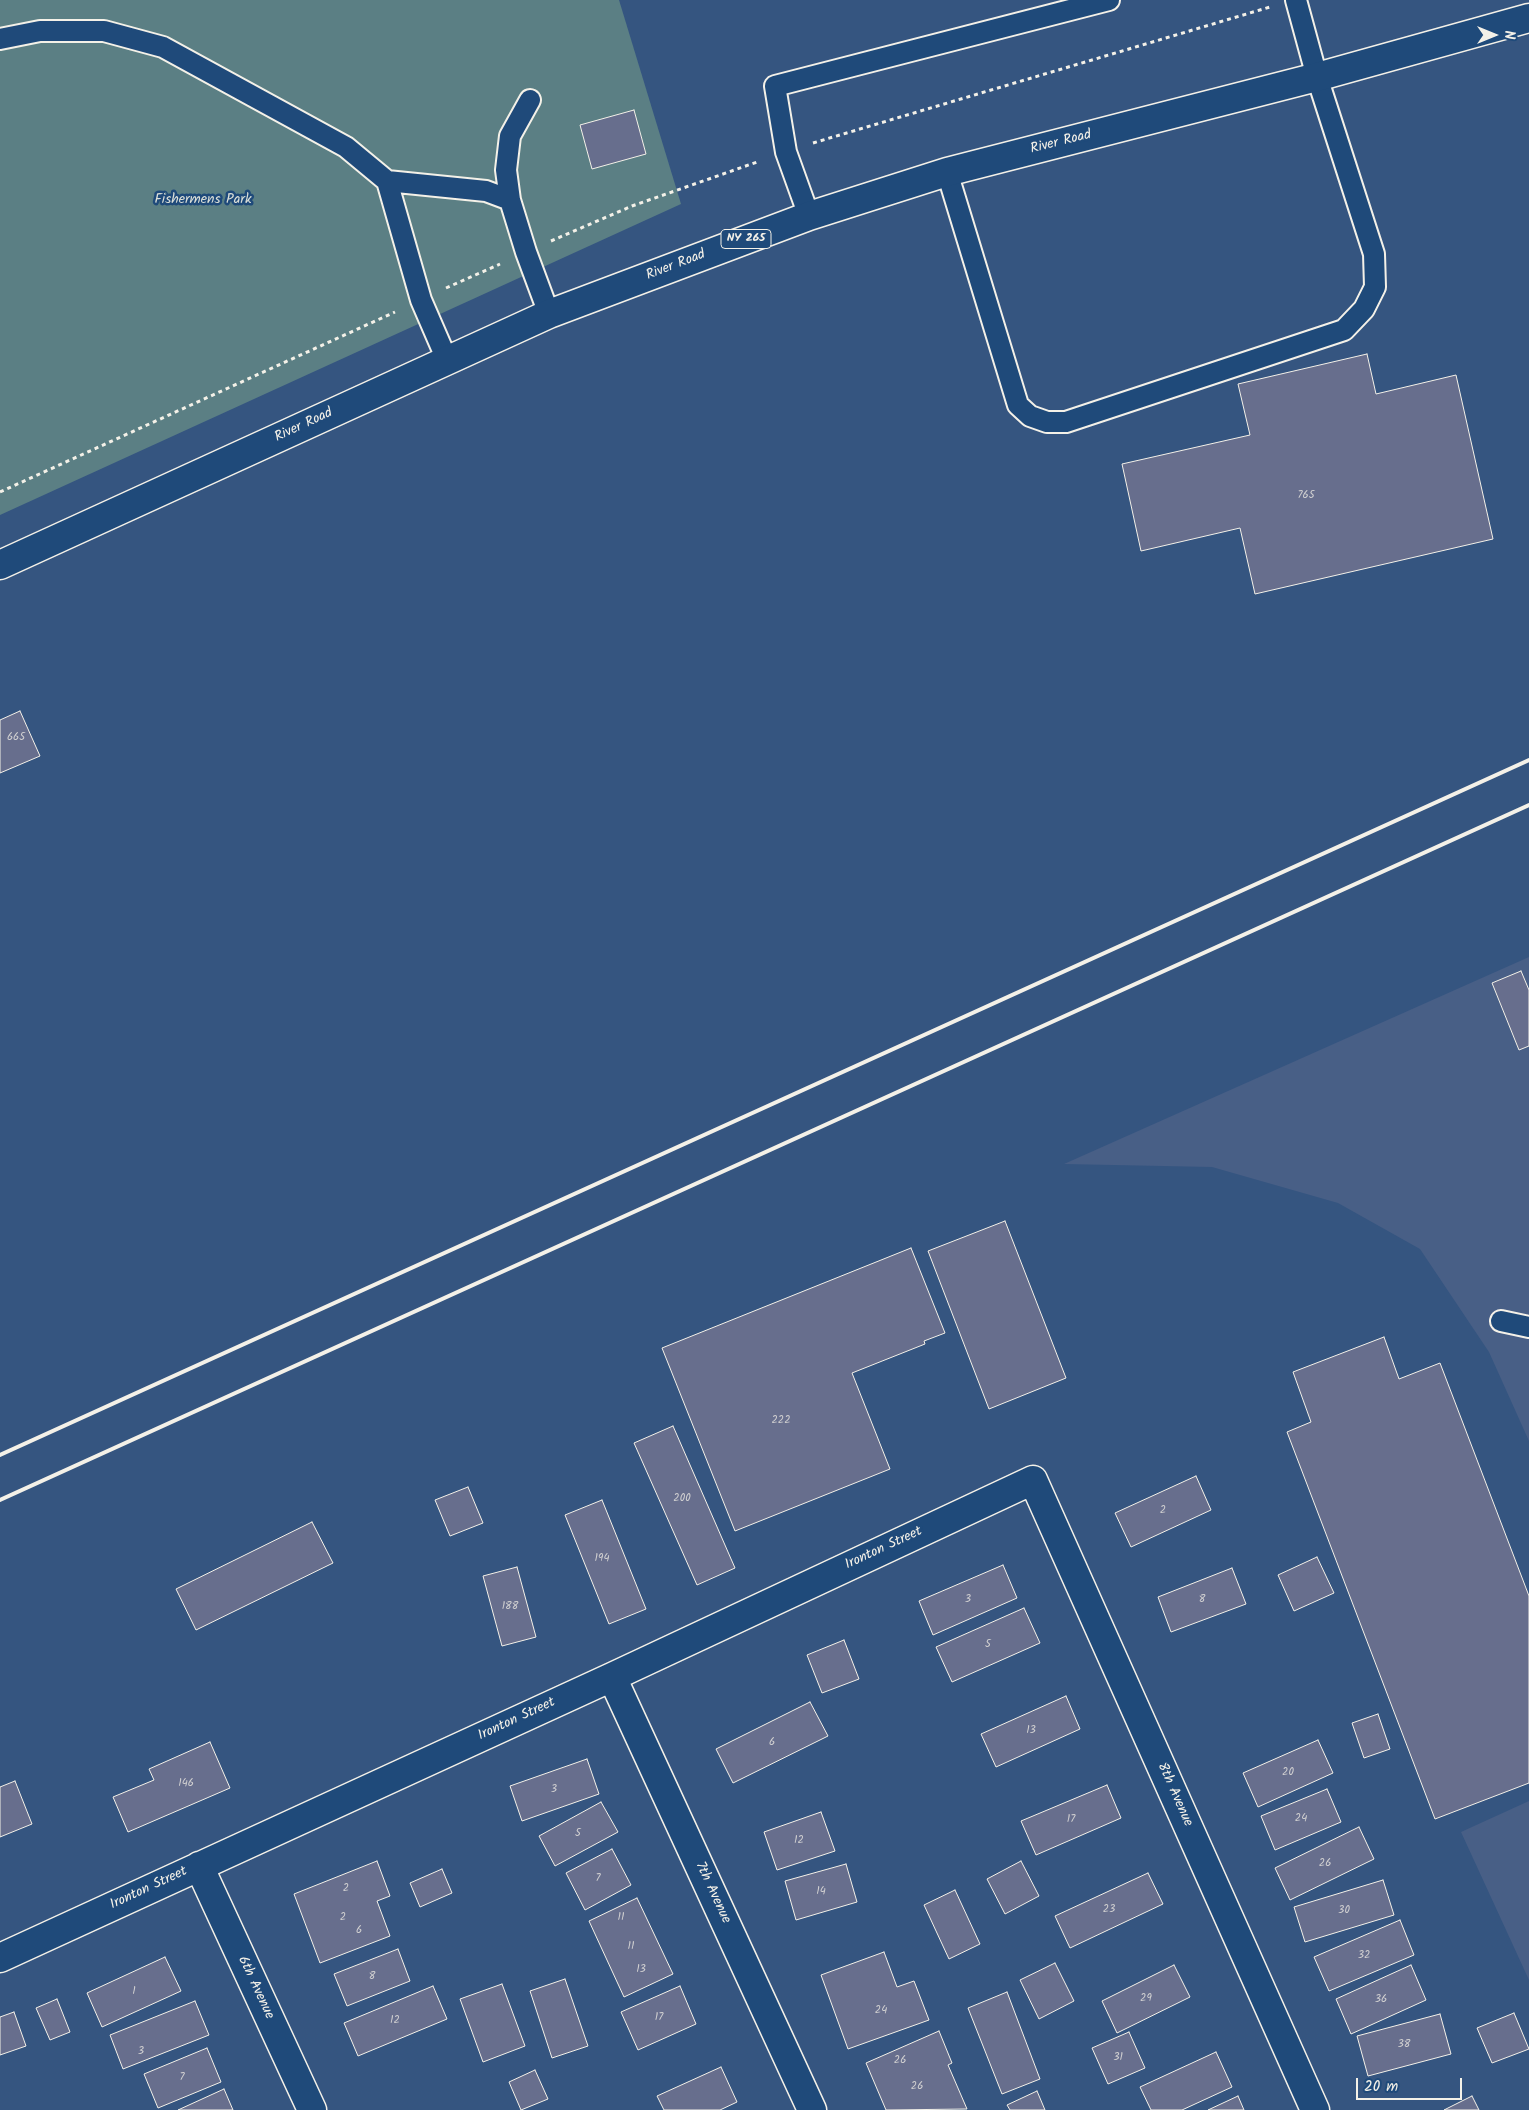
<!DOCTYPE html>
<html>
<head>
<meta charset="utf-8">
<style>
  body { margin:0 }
  #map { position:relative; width:1529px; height:2110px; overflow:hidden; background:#355580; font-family:Kalam,sans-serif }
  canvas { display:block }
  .north { position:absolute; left:1469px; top:10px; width:50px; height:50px; -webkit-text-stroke:4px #1f4a7a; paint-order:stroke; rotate:90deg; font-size:14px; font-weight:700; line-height:20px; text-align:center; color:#f4f1e8 }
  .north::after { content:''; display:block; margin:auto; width:18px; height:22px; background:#f4f1e8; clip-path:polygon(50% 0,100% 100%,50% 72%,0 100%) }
  .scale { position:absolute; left:1356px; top:2078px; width:106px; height:22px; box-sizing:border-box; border:2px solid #f4f1e8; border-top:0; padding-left:6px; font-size:15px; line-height:18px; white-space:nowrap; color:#f4f1e8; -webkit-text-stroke:4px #1f4a7a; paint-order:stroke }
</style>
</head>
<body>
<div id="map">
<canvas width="1529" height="2110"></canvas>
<div class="north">N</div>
<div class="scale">20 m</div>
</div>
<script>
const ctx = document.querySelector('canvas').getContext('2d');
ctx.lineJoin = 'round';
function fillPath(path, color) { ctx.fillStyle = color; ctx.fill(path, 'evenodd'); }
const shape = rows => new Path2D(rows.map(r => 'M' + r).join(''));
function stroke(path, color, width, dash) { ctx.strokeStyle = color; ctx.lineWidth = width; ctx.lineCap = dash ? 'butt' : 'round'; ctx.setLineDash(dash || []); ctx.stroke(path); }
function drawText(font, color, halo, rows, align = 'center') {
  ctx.font = font + ' Kalam,sans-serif'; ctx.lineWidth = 5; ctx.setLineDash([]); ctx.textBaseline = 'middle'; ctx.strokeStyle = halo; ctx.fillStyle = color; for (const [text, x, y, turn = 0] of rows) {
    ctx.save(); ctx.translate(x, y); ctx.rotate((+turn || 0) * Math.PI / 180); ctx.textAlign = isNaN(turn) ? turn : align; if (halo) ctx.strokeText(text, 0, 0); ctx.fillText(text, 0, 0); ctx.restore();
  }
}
fillPath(shape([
  [1529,957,1529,1441,1489,1352,1420,1249,1338,1203,1212,1167,1064,1164],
  [1529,1801,1529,1980,1461,1832]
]), '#485f86');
fillPath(shape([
  [0,0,619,0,681,204,0,515]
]), '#5b7f84');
const building = shape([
  [634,110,646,154,592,169,580,125,634,110],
  [1367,354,1376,394,1456,375,1493,539,1255,594,1240,528,1141,551,1122,464,1250,435,1238,384,1367,354],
  [20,711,40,756,0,773,0,720,20,711],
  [1521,971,1529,990,1529,1046,1519,1050,1492,983,1521,971],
  [1005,1221,1066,1378,989,1409,928,1251,1005,1221],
  [911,1248,945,1333,924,1341,925,1344,852,1373,890,1469,735,1531,662,1348,911,1248],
  [1384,1337,1399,1379,1440,1363,1529,1596,1529,1783,1435,1819,1287,1432,1311,1422,1293,1372,1384,1337],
  [673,1426,735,1568,697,1585,634,1443,673,1426],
  [1196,1476,1211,1510,1131,1547,1115,1513,1196,1476],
  [468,1487,483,1523,450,1536,435,1500,468,1487],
  [602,1500,646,1609,609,1624,565,1515,602,1500],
  [312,1522,333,1563,196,1630,176,1589,312,1522],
  [1317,1557,1334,1593,1294,1611,1278,1575,1317,1557],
  [1003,1565,1017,1598,933,1635,919,1601,1003,1565],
  [517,1567,536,1637,502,1646,483,1576,517,1567],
  [1232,1568,1246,1604,1171,1632,1158,1597,1232,1568],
  [1024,1608,1040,1643,952,1682,936,1647,1024,1608],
  [844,1640,859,1679,822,1693,807,1655,844,1640],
  [1066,1696,1080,1729,996,1767,981,1734,1066,1696],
  [810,1702,828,1736,733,1783,716,1749,810,1702],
  [1378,1714,1390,1749,1364,1758,1352,1723,1378,1714],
  [1318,1740,1333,1773,1258,1807,1243,1773,1318,1740],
  [210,1742,230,1788,128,1832,113,1797,154,1780,149,1769,210,1742],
  [587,1759,599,1794,522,1821,510,1786,587,1759],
  [15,1781,32,1824,0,1837,0,1787,15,1781],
  [1107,1785,1121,1818,1036,1855,1021,1821,1107,1785],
  [1327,1789,1341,1822,1275,1850,1261,1816,1327,1789],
  [601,1802,618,1832,555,1866,539,1836,601,1802],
  [821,1812,835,1851,777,1870,764,1832,821,1812],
  [1359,1827,1374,1859,1290,1900,1275,1868,1359,1827],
  [612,1849,631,1885,585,1910,566,1873,612,1849],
  [377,1861,390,1896,377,1901,390,1936,320,1963,294,1894,377,1861],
  [1021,1861,1039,1896,1005,1914,987,1879,1021,1861],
  [846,1864,857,1902,796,1920,785,1881,846,1864],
  [442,1869,452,1893,420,1907,410,1883,442,1869],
  [1148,1873,1163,1904,1070,1948,1055,1916,1148,1873],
  [1383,1880,1394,1915,1305,1942,1294,1907,1383,1880],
  [955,1890,980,1944,949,1959,924,1905,955,1890],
  [637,1898,673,1974,624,1997,589,1921,637,1898],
  [1400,1920,1414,1955,1329,1991,1314,1957,1400,1920],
  [398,1949,410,1981,347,2006,334,1974,398,1949],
  [884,1952,897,1987,914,1981,929,2020,848,2049,821,1975,884,1952],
  [165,1957,181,1991,102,2027,87,1993,165,1957],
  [1055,1963,1074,2001,1039,2019,1020,1980,1055,1963],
  [1174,1965,1190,1997,1117,2033,1102,2001,1174,1965],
  [1411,1965,1426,2000,1351,2034,1336,1999,1411,1965],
  [565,1979,588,2046,552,2058,530,1991,565,1979],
  [502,1984,525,2046,483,2062,460,1999,502,1984],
  [433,1986,447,2019,358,2056,344,2023,433,1986],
  [680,1986,696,2024,638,2050,621,2012,680,1986],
  [1007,1992,1040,2079,1002,2094,968,2008,1007,1992],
  [57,1999,70,2032,50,2040,36,2008,57,1999],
  [195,2001,209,2035,123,2069,110,2035,195,2001],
  [14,2012,26,2046,0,2055,0,2017,14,2012],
  [1514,2013,1529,2049,1492,2063,1477,2028,1514,2013],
  [1440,2014,1451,2054,1368,2076,1357,2036,1440,2014],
  [939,2031,952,2063,948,2065,967,2109,886,2110,866,2063,939,2031],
  [1129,2032,1145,2068,1108,2084,1092,2048,1129,2032],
  [207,2048,221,2082,158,2108,144,2074,207,2048],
  [1216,2052,1232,2087,1182,2110,1151,2110,1140,2087,1216,2052],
  [721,2067,737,2102,720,2110,664,2110,657,2096,721,2067],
  [535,2070,548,2099,521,2110,509,2082,535,2070],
  [224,2089,233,2110,178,2110,224,2089],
  [1037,2091,1045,2110,1010,2110,1007,2105,1037,2091],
  [1238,2096,1244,2110,1208,2110,1238,2096],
  [1472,2096,1479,2110,1444,2110,1472,2096]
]);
fillPath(building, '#676e8d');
stroke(building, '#f4f1e8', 1);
const service = shape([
  [0,39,40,31,104,31,163,47,346,147,387,181,486,191,510,200,506,170,510,136,530,100],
  [947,172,1018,405,1030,416,1047,422,1066,422,1344,330,1364,309,1375,287,1374,254,1317,77,1296,0],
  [387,181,421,300,447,360],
  [510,200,526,252,549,314],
  [809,216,786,152,775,86,1109,0],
  [1501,1321,1529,1327]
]);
const minor = shape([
  [612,1677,812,2110],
  [199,1866,312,2110],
  [0,1958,612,1677,1033,1480,1315,2110]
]);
const primary = shape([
  [0,565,549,314,809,216,947,172,1317,77,1529,18]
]);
stroke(service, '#f4f1e8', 24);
stroke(minor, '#f4f1e8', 31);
stroke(primary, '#f4f1e8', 31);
stroke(shape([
  [813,143,1270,7],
  [551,241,632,206,760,161],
  [446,288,500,264],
  [0,492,395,312]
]), '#f4f1e8', 3, [4, 4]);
stroke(service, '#1f4a7a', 20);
stroke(minor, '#1f4a7a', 28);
stroke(primary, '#1f4a7a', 28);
stroke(shape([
  [0,1455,1529,760],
  [0,1500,1529,805]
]), '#f4f1e8', 4);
drawText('11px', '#d1d0d1', null, [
  ["765",1306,496],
  ["665",16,738],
  ["222",781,1421],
  ["200",682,1499],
  ["2",1163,1511],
  ["194",602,1559],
  ["3",968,1600],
  ["8",1202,1600],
  ["188",510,1607],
  ["5",988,1645],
  ["13",1031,1731],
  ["6",772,1743],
  ["20",1288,1773],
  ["146",186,1784],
  ["3",554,1790],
  ["24",1301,1819],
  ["17",1071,1820],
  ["5",578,1834],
  ["12",799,1841],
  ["26",1325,1864],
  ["7",598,1879],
  ["2",346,1889],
  ["14",821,1892],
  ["23",1109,1910],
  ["30",1344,1911],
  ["2",343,1918],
  ["11",621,1918],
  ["6",359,1931],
  ["11",631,1947],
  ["32",1364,1956],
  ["13",641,1970],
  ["8",372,1977],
  ["1",134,1992],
  ["29",1146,1999],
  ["36",1381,2000],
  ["24",881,2011],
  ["17",659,2018],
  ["12",395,2021],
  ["38",1404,2045],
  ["3",141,2052],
  ["31",1118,2058],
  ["26",900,2061],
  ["7",182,2078],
  ["26",917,2087]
]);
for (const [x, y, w] of [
  [746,239,50]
]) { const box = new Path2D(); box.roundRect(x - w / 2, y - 9.5, w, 19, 4); ctx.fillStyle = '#1f4a7a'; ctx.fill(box); stroke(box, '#f4f1e8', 1); }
drawText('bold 12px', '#f4f1e8', null, [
  ["NY 265",746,239]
]);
drawText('14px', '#f4f1e8', '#1f4a7a', [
  ["River Road",1061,143,-14],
  ["River Road",676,266,-21],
  ["River Road",304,426,-25],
  ["Ironton Street",884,1549,-25],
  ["Ironton Street",517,1720,-25],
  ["8th Avenue",1174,1795,66],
  ["Ironton Street",149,1889,-25],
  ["7th Avenue",712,1893,65],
  ["6th Avenue",255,1988,65]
]);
drawText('14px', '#dde0d9', '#1f4a7a', [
  ["Fishermens Park",203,201]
]);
</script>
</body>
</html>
